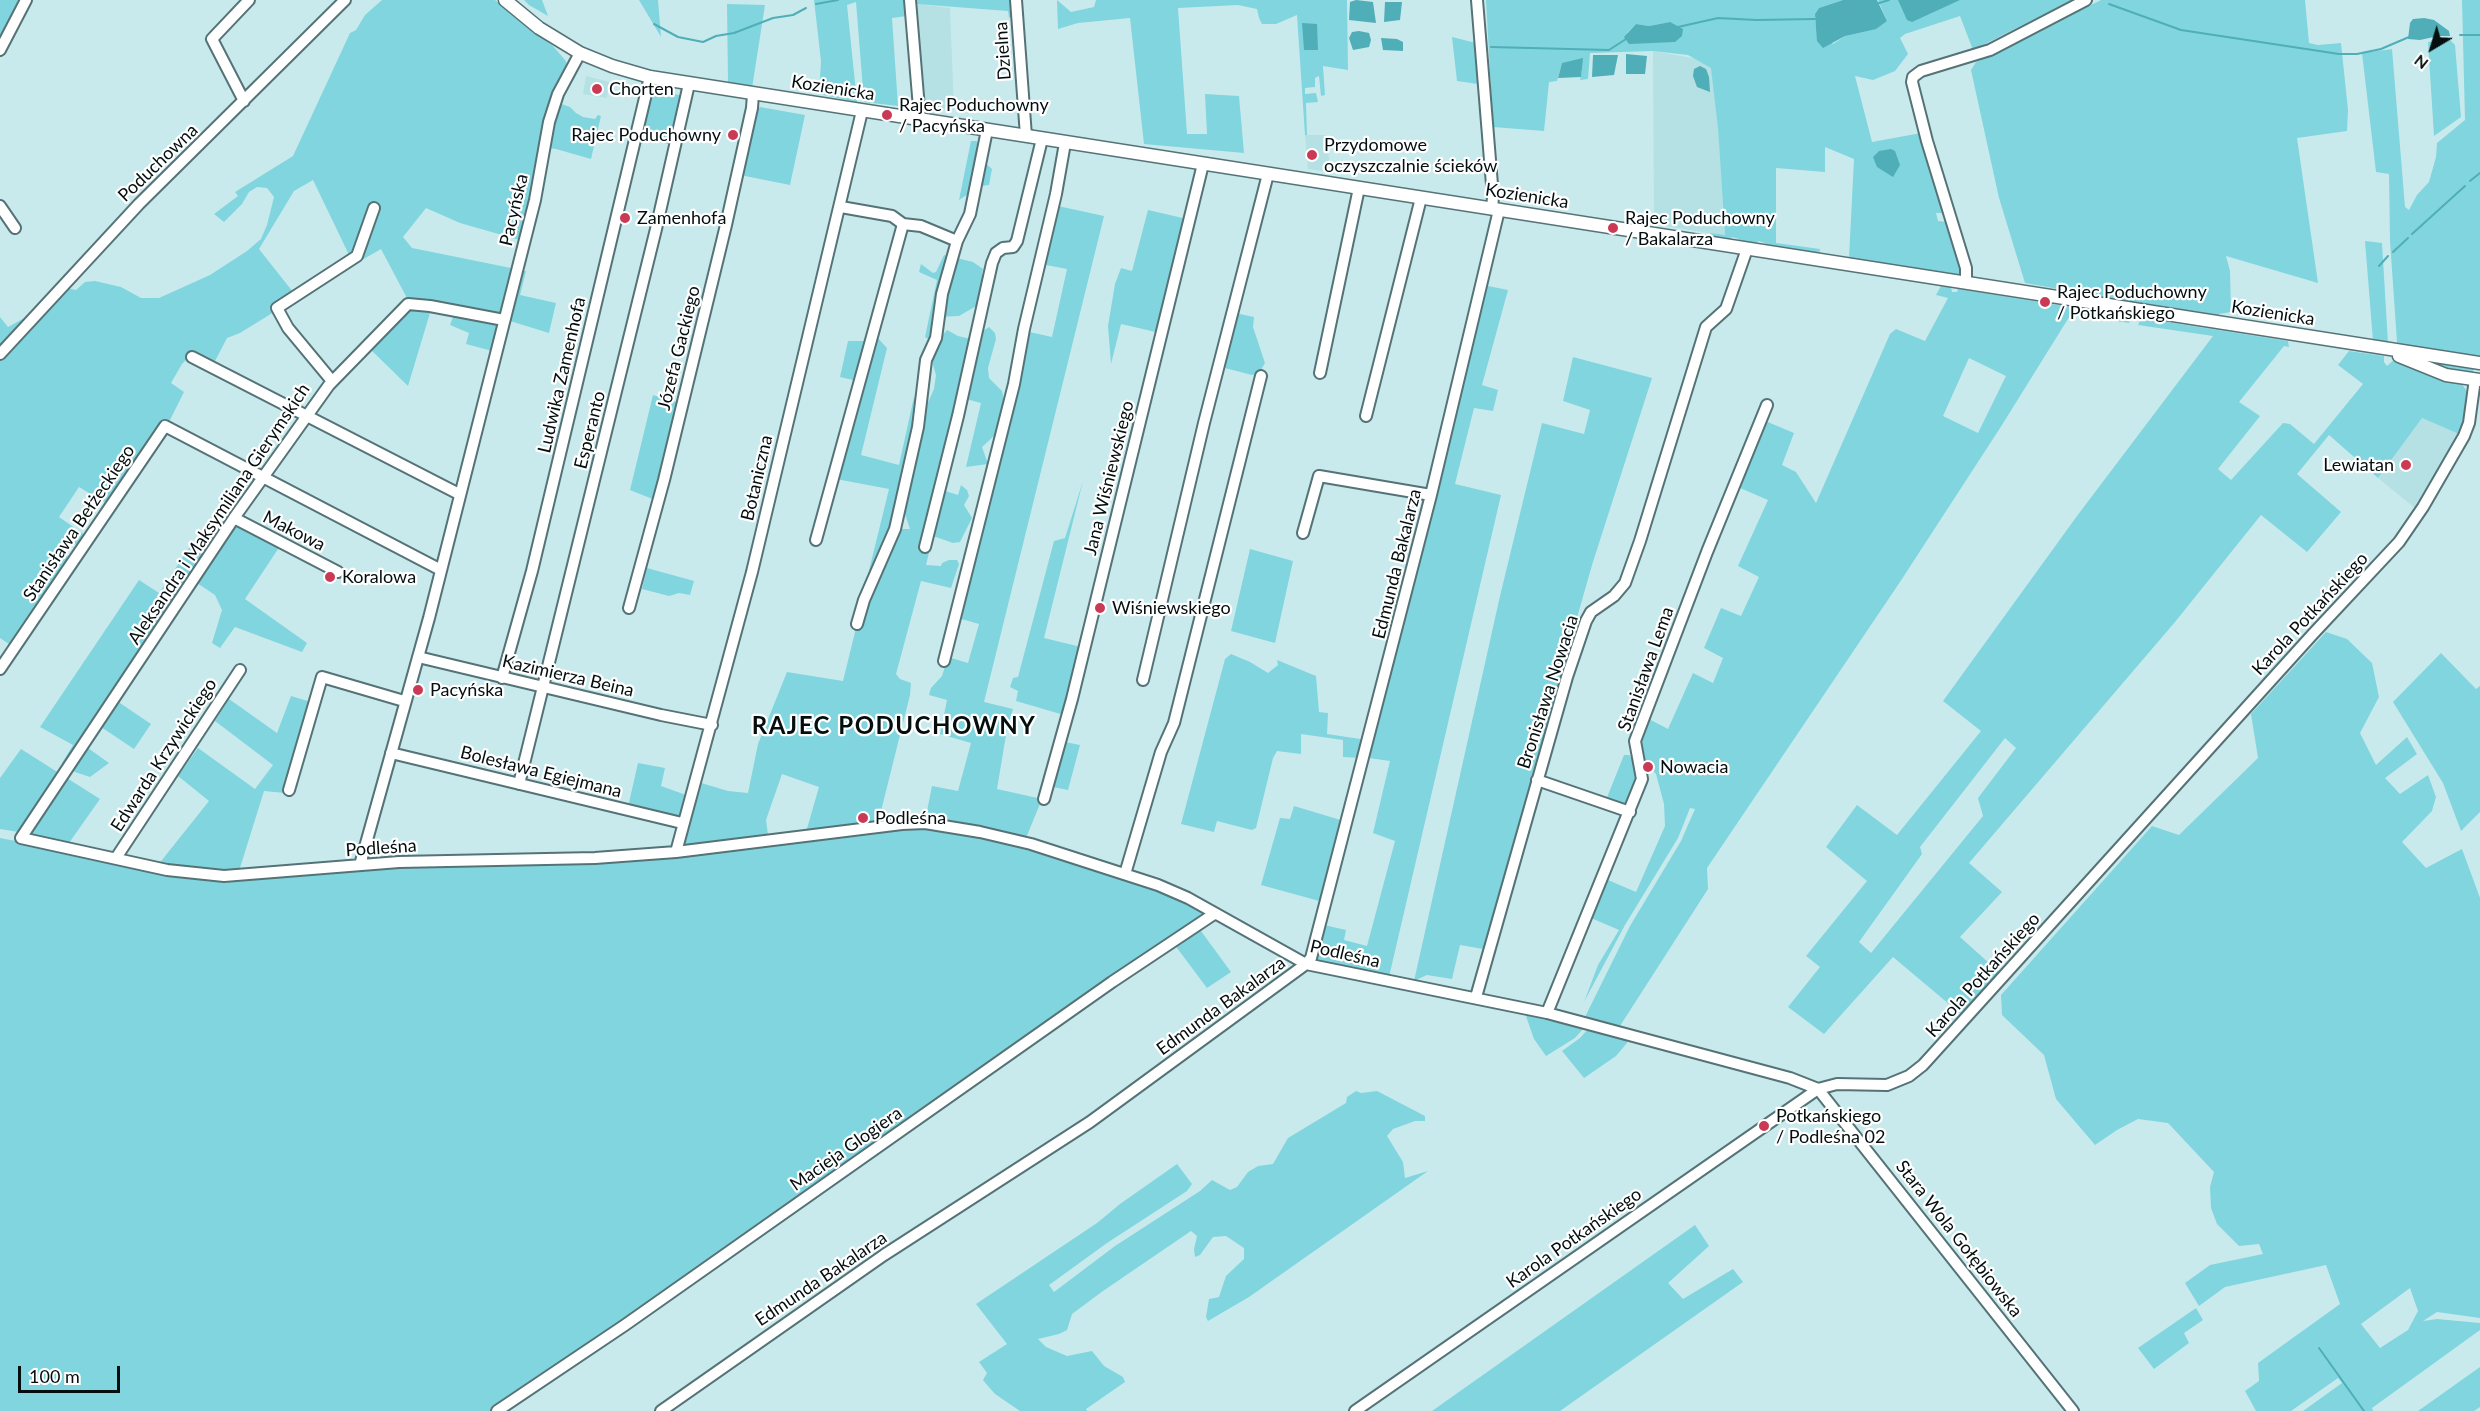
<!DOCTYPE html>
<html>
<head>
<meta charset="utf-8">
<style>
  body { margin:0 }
  #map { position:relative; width:2480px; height:1411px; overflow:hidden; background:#c9eaed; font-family:Lato,sans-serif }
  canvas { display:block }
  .north { position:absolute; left:2402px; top:18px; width:60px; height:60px; -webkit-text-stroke:4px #fff; paint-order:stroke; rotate:218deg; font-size:16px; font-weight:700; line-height:24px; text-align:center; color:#040e0f }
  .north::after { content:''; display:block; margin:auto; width:21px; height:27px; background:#040e0f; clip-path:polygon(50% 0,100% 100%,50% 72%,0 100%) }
  .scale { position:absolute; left:18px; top:1366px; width:102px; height:27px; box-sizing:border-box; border:3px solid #040e0f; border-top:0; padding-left:8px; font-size:18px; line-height:21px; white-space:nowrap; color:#040e0f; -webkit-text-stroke:4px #fff; paint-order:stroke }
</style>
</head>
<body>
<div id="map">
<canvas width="2480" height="1411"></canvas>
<div class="north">N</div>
<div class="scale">100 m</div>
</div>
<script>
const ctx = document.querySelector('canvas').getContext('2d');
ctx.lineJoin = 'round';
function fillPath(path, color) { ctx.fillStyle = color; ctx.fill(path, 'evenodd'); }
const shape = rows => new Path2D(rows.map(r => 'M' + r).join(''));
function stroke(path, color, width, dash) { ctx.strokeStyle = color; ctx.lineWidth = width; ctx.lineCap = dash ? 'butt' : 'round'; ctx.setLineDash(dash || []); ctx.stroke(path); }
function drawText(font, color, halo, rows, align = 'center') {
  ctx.font = font + ' Lato,sans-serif'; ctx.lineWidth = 4.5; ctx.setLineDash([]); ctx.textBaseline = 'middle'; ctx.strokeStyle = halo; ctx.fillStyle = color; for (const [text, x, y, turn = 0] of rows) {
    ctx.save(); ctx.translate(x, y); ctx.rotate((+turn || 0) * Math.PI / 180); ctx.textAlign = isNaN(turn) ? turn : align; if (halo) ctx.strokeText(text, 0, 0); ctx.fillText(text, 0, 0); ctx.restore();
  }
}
fillPath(shape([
  [916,4,950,8,954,110,924,106],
  [1653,51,1714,62,1725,236,1654,224],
  [586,76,609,82,607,98,583,94],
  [1305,135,1327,135,1330,172,1308,169],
  [2422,418,2459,434,2415,508,2378,478]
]), '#b5e0e4');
fillPath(shape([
  [0,0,29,0,0,51],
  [382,0,495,0,553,46,565,60,570,69,553,101,570,107,576,113,583,117,595,119,598,115,601,116,591,159,556,149,541,147,523,241,460,223,426,208,403,237,412,248,516,269,503,316,408,300,381,249,355,264,354,263,376,204,374,203,351,259,313,180,294,191,259,249,293,292,269,309,274,312,240,333,227,338,213,365,190,356,182,364,171,383,184,392,163,434,143,466,134,461,106,503,79,487,59,517,85,535,80,544,73,545,64,550,69,560,12,646,0,638,0,317,8,327,28,316,47,311,66,288,76,290,85,282,95,281,121,287,141,298,159,298,210,275,247,251,261,239,267,225,274,197,267,188,257,187,249,192,242,204,224,222,214,214,238,196,235,192,293,156,350,33,356,30,365,15],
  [524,0,542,0,548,16,529,5],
  [639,0,658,0,661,37],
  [814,0,907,0,907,16,892,18,898,106,864,102,856,2,847,5,857,102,819,94,821,61],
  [915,0,1011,0,1014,16,1009,18,1008,11,916,4],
  [1057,0,1071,12,1094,7,1096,0,1347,0,1348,70,1323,66,1325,95,1321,96,1319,76,1315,78,1315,87,1305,88,1305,94,1316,93,1318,102,1306,103,1307,135,1305,135,1297,15,1276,24,1262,24,1259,18,1257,9,1238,5,1178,8,1187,134,1207,134,1205,94,1239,96,1244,153,1144,144,1130,18,1078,23,1058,29],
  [1486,0,1843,0,1819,8,1815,14,1816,26,1833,44,1845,36,1887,21,1878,0,2072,0,1973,50,1960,16,1905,34,1900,38,1908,54,1895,71,1873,80,1855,76,1872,142,1921,133,1945,213,1936,213,1938,221,1948,222,1963,270,1960,278,1921,269,1865,262,1849,258,1854,159,1825,147,1825,172,1776,168,1776,243,1820,249,1819,256,1766,248,1765,243,1758,241,1756,245,1738,244,1739,239,1732,237,1730,240,1711,239,1710,233,1725,235,1718,128,1711,68,1688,55,1653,51,1590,53,1588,79,1580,80,1582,71,1562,63,1557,81,1549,82,1544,131,1493,127],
  [1670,22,1635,41,1627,33,1636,24,1649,26],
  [2101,0,2305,0,2309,43,2318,45,2341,43,2348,110,2347,131,2297,138,2318,283,2226,256,2230,271,2231,312,2219,314,2219,318,2025,283,1999,198,1971,70,1976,62],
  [2462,0,2480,0,2480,359,2399,347,2397,342,2390,241,2389,174,2376,172,2362,53,2392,49,2405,207,2409,210,2417,195,2429,182,2436,157,2437,143,2465,120],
  [727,4,765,5,752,88,728,83],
  [1452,37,1476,43,1478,84,1457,81],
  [2440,40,2450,40,2455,45,2461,117,2434,136,2428,42],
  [650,89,684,96,672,145,638,137],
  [760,107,805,115,790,185,740,175,756,111],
  [971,141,976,141,981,144,980,158,992,169,989,185,981,186,959,200],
  [1058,206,1104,216,984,702,1013,709,1007,729,997,789,1042,799,1026,838,925,821,932,786,958,791,971,743,940,734,947,700,929,695,931,688,942,676,948,657,968,663,979,624,958,618,1025,331,1052,337,1067,269,1046,265,1036,303],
  [1148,210,1187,219,1160,333,1121,324,1111,364,1108,326,1115,284,1121,268,1132,271],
  [2365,241,2382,243,2388,343,2373,341],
  [944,255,973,262,983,269,982,274,985,282,978,305,959,316,937,317,931,341,925,337,937,280,919,272,921,264,933,273,936,272],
  [522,271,526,271,520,295,556,303,549,333,510,321],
  [1483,285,1508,290,1482,385,1498,390,1493,411,1474,408,1455,484,1501,495,1389,977,1317,963,1315,959,1324,925,1346,930,1344,940,1367,946,1395,841,1373,833,1390,761,1369,758,1418,567],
  [1941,286,1951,287,1952,292,1957,292,1958,289,1965,290,2132,317,2129,323,2071,314,2002,425,1900,582,1707,868,1708,889,1620,1026,1585,1017,1630,926,1681,841,1695,809,1690,808,1678,838,1625,925,1584,1002,1598,965,1619,930,1591,918,1608,880,1636,892,1665,826,1664,804,1656,774,1646,763,1642,751,1641,740,1645,717,1668,729,1693,673,1713,683,1723,658,1704,648,1721,608,1741,616,1759,577,1738,566,1768,500,1740,488,1763,420,1794,433,1782,465,1796,472,1816,503,1890,334,1896,329,1925,341,1948,298,1936,295],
  [1969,358,2006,376,1978,433,1943,416],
  [417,308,428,310,430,313,408,386,369,348,405,311],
  [1235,313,1254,317,1253,327,1265,363,1259,373,1252,375,1221,367],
  [458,316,499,325,492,351,466,344,469,333,450,325,453,317],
  [2141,318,2288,341,2289,347,2284,346,2239,402,2260,416,2218,469,2231,480,2283,423,2290,424,2314,444,2363,384,2338,365,2349,351,2384,356,2384,362,2387,366,2395,359,2462,384,2468,393,2462,428,2459,434,2422,418,2378,478,2329,435,2297,474,2341,512,2307,552,2261,515,2175,622,1969,863,2002,892,1960,937,1999,972,1962,1015,1893,957,1824,1034,1788,1007,1820,967,1806,956,1867,881,1826,847,1857,805,1897,835,1981,731,1943,701,2077,516,2213,336,2138,325],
  [2005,738,2016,748,1978,798,1983,816,1871,953,1859,942,1922,854,1920,847],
  [989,327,995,333,996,339,988,368,989,378,1002,391,1005,405,995,435,982,447,988,464,966,467,981,403,966,399,942,490,958,495,961,485,967,490,969,496,964,505,972,518,960,542,953,543,933,536,926,565,941,566,942,563,949,560,957,560,959,564,951,588,921,581,896,674,900,679,911,683,910,695,878,823,806,832,819,787,782,774,766,820,768,835,683,846,698,782,728,791,748,793,758,744,787,672,843,681,856,628,883,563,892,553,891,551,900,529,910,529,905,514,905,494,863,595,889,489,836,479,876,336,887,348,861,455,899,465,914,397,919,398,918,436,927,405,934,389,936,375,931,358,940,338,947,330,958,336,971,339],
  [848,341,868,341,853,380,840,377],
  [1573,357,1652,378,1592,565,1483,949,1460,945,1452,979,1427,975,1414,981,1500,596,1542,423,1584,434,1590,410,1563,401],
  [2425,360,2448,361,2450,365,2467,367,2475,365,2472,374,2445,371],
  [653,395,680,403,655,500,630,490],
  [1083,481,1044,638,1081,647,1064,715,1016,701,1018,691,1010,687,1013,678,1018,677,1054,541,1065,538],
  [236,523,280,546,245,599,307,643,302,652,235,627,220,648,212,643,222,610,215,595,191,579,114,699,151,724,134,749,101,727,88,748,109,763,90,777,75,772,62,763,73,745,40,727,139,580,159,593,193,542,214,556],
  [1250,549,1293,561,1275,643,1231,631],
  [647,568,694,581,690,595,679,593,669,596,642,589],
  [2326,632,2347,639,2372,663,2379,697,2360,733,2376,765,2407,737,2417,754,2385,778,2400,794,2428,775,2436,797,2432,811,2402,842,2426,868,2462,849,2480,898,2480,1318,2437,1312,2423,1321,2437,1319,2480,1323,2480,1330,2372,1408,2373,1411,2303,1411,2342,1383,2338,1378,2291,1411,2256,1411,2245,1391,2259,1381,2258,1363,2340,1304,2326,1265,2225,1287,2199,1306,2185,1283,2210,1265,2263,1254,2259,1244,2239,1246,2217,1224,2211,1208,2210,1187,2214,1172,2168,1123,2138,1119,2117,1130,2095,1145,2056,1099,2044,1055,2002,1015,2001,995,2152,826,2179,835,2258,758,2251,714],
  [2410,1288,2418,1311,2408,1330,2380,1348,2361,1324],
  [2441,653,2476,689,2480,686,2480,812,2461,831,2443,783,2393,702],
  [1231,654,1250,662,1268,673,1278,665,1277,660,1316,676,1319,712,1328,713,1327,734,1367,740,1362,758,1343,757,1343,740,1301,734,1301,754,1277,751,1273,758,1256,828,1252,830,1217,821,1214,832,1181,824,1225,659],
  [291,696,311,702,285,793,264,791,239,871,174,868,158,865,209,801,178,776,198,748,255,789,273,765,215,721,229,699,277,733],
  [1065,742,1080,745,1068,790,1053,787],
  [21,749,100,799,69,843,29,838,31,834,0,829,0,778],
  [1624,755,1629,755,1633,759,1639,781,1628,805,1624,806,1606,800],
  [638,763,665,768,661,786,686,795,679,819,628,807],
  [1294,806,1344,821,1323,902,1261,885,1280,818,1290,819],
  [941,827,1018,845,1161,891,1199,909,1204,915,496,1411,0,1411,0,838,225,881,399,865,597,861,876,829],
  [1198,927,1231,972,1207,988,1174,944],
  [1526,1016,1526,1015,1583,1029,1575,1038,1546,1056,1534,1039],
  [1589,1028,1627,1038,1627,1043,1616,1056,1584,1078,1562,1051,1580,1038],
  [1356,1091,1361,1093,1377,1091,1425,1116,1425,1121,1415,1121,1393,1129,1387,1136,1403,1162,1405,1178,1428,1171,1249,1297,1208,1321,1206,1317,1209,1299,1219,1297,1226,1276,1244,1259,1244,1248,1226,1236,1213,1237,1200,1255,1195,1257,1194,1249,1197,1236,1191,1231,1103,1291,1072,1314,1067,1330,1059,1334,1038,1339,1046,1347,1067,1356,1092,1351,1104,1366,1123,1377,1125,1382,1086,1409,1087,1411,1020,1411,995,1394,987,1385,983,1380,987,1373,979,1362,1007,1344,976,1304,1097,1223,1120,1204,1177,1164,1192,1184,1187,1191,1107,1243,1056,1280,1049,1285,1054,1292,1115,1246,1200,1191,1212,1180,1230,1190,1237,1187,1248,1172,1258,1166,1273,1164,1288,1138,1346,1103,1347,1097],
  [1695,1225,1709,1246,1668,1283,1683,1299,1733,1269,1743,1282,1560,1411,1432,1411],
  [2196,1308,2203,1320,2184,1333,2189,1343,2154,1369,2138,1348],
  [2480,1367,2480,1407,2474,1411,2418,1411]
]), '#81d5de');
fillPath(shape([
  [1356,0,1373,2,1376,23,1349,20,1350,2],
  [1843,0,1877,0,1887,21,1876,29,1845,36,1823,48,1817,41,1815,14,1819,8],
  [1898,0,1960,0,1912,22,1907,20],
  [1385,2,1402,2,1400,20,1384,22],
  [2424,18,2434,20,2449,31,2450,36,2438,36,2420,40,2408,39,2410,23,2413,19],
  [1670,22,1683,29,1682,36,1675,42,1629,44,1624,37,1636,24,1649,26],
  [1302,23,1317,24,1318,50,1304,50],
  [1359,31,1369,33,1371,40,1369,47,1353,50,1349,38,1352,32],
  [1381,38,1397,39,1403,42,1403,51,1383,50],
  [1626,54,1647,56,1645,74,1626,74],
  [1593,55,1618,55,1614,75,1592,77],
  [1583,58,1581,77,1558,78,1562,63],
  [1700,66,1706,69,1709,77,1710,92,1697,87,1693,76,1694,69],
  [1891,149,1895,151,1900,165,1893,177,1877,167,1873,157,1879,151]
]), '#4faeb7');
stroke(shape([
  [816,4,838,0],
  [1876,4,1889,0],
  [2109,4,2181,30,2339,54,2357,54,2381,49,2409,37],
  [654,24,678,37,703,42,716,36,734,33,773,18,793,15,806,8],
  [1678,27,1718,18,1756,20,1815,19],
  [2460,35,2480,35],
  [1491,47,1609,50,1626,39],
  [2470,181,2480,173],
  [2412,234,2465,186],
  [2393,252,2408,238],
  [2379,266,2388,256],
  [2319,1348,2364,1411]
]), '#4faeb7', 2);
const minor = shape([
  [910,0,920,120],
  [1016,0,1026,136],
  [1477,0,1493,197,1492,209],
  [0,50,26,0],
  [244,101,212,39,249,0],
  [0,206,15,228],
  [841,207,892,216,903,224,921,226,957,241],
  [1966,283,1966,268,1927,141,1912,82,1913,77,1921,71,1990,50,2086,0],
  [504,320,430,306,408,304,329,385,234,518,21,838,167,870,224,876,399,862,595,858,676,852,902,824,925,823,980,832,1031,844,1158,885,1188,898,1306,964,1547,1013,1790,1078,1818,1089,2073,1411],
  [0,354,139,204,345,0],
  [192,357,459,494],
  [1320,373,1359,188],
  [332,381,288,328,277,308,357,256,374,208],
  [1366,416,1421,198],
  [234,518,338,572],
  [1303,533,1319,476,1431,495],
  [816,540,903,224],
  [925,547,958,416,992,263,996,253,1003,248,1013,247,1017,241,1042,139],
  [629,608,664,480,726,225,752,108,753,94],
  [857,624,864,600,895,529,918,427,926,360,936,338,942,294,957,241,970,214,987,130],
  [418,657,661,715,712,725],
  [944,661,1014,384,1024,329,1056,194,1065,143],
  [0,669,165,426,441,570],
  [502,678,532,571,650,77],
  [1143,680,1204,423,1268,174],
  [391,753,682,823],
  [1537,780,1630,812],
  [519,784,656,229,689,84],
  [289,790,322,677,404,701],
  [1044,799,1072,699,1203,164],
  [676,852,752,572,862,111],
  [116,858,240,670],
  [360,865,429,618,535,200,549,122,558,94,580,53],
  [1125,874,1161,752,1174,723,1261,376],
  [1476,997,1567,677,1586,621,1591,612,1614,596,1625,583,1640,541,1706,327,1726,309,1747,249],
  [1547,1013,1642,779,1635,741,1707,552,1767,405],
  [497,1411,625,1325,1112,982,1214,914],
  [661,1411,884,1255,1090,1122,1306,964,1311,958,1431,495,1499,210],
  [1355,1411,1818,1089,1837,1084,1887,1085,1909,1076,1923,1065,2312,635,2399,542,2423,507,2464,436,2469,423,2475,379]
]);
const major = shape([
  [505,0,539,28,580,53,612,66,650,77,2480,363],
  [2399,356,2446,375,2480,380]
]);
stroke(minor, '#557376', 14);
stroke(major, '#557376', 15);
stroke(minor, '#fff', 10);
stroke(major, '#fff', 12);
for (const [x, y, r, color] of [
  [597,89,6,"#cb3a55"],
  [887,115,6,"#cb3a55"],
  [733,135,6,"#cb3a55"],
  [1312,155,6,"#cb3a55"],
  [625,218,6,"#cb3a55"],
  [1613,228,6,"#cb3a55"],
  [2045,302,6,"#cb3a55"],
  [2406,465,6,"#cb3a55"],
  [330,577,6,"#cb3a55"],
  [1100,608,6,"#cb3a55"],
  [418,690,6,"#cb3a55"],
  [1648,767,6,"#cb3a55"],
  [863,818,6,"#cb3a55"],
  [1764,1126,6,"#cb3a55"]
]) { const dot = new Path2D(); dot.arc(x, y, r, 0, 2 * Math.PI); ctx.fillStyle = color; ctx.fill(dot); stroke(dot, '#fff', 2); }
drawText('18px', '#040e0f', '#fff', [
  ["Dzielna",1003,51,-94],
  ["Kozienicka",833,88,9],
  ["Poduchowna",158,163,-44],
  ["Kozienicka",1527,196,9],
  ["Pacyńska",514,210,-77],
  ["Kozienicka",2273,313,9],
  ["Józefa Gackiego",679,348,-76],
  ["Ludwika Zamenhofa",562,375,-77],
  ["Esperanto",590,430,-76],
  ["Botaniczna",757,478,-77],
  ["Jana Wiśniewskiego",1109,478,-76],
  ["Aleksandra i Maksymiliana Gierymskich",219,514,-56],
  ["Stanisława Bełżeckiego",79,523,-56],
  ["Makowa",294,531,27],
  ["Edmunda Bakalarza",1397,564,-76],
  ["Karola Potkańskiego",2310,614,-47],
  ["Stanisława Lema",1646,669,-70],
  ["Kazimierza Beina",568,676,13],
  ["Bronisława Nowacia",1548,692,-72],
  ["Edwarda Krzywickiego",164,755,-57],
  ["Bolesława Egiejmana",541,772,14],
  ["Podleśna",381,848,-4],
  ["Podleśna",1345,954,13],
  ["Karola Potkańskiego",1983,975,-48],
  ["Edmunda Bakalarza",1221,1006,-36],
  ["Macieja Glogiera",846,1149,-35],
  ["Karola Potkańskiego",1574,1238,-35],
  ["Stara Wola Gołębiowska",1959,1239,52],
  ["Edmunda Bakalarza",821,1279,-34]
]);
drawText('18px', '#040e0f', '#fff', [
  ["Chorten",609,89],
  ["Rajec Poduchowny",899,105],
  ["/ Pacyńska",899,126],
  ["Rajec Poduchowny",721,135,"right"],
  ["Przydomowe",1324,145],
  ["oczyszczalnie ścieków",1324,166],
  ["Zamenhofa",637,218],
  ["Rajec Poduchowny",1625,218],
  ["/ Bakalarza",1625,239],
  ["Rajec Poduchowny",2057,292],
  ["/ Potkańskiego",2057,313],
  ["Lewiatan",2394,465,"right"],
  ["Koralowa",342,577],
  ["Wiśniewskiego",1112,608],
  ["Pacyńska",430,690],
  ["Nowacia",1660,767],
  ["Podleśna",875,818],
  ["Potkańskiego",1776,1116],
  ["/ Podleśna 02",1776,1137]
], 'left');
ctx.letterSpacing = '1.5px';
drawText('bold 24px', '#040e0f', '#fff', [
  ["RAJEC PODUCHOWNY",894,726]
]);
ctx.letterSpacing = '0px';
</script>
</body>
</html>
